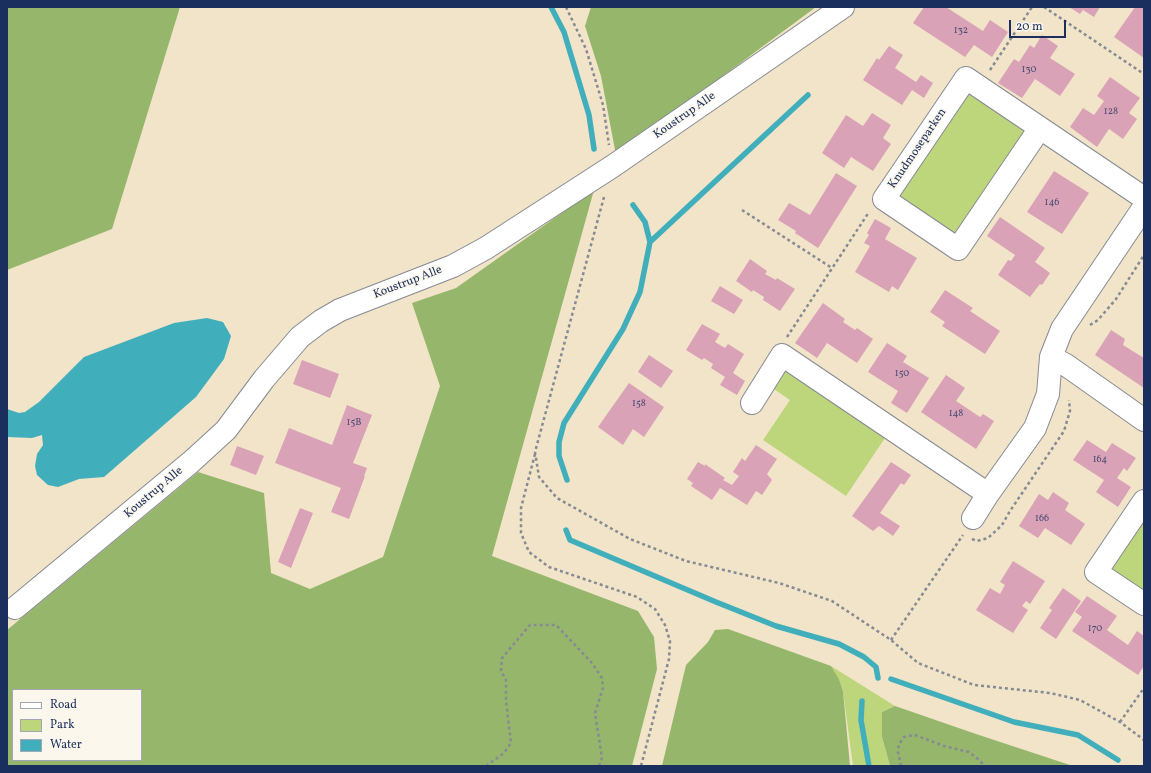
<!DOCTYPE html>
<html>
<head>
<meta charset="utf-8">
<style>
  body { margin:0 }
  #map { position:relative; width:1151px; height:773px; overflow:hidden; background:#f1e4c8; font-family:Vollkorn,serif }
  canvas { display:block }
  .frame { position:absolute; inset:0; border:8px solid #1b2f5e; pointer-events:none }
  .legend { position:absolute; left:12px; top:689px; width:130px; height:72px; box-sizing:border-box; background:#fbf7ec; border:1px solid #a1a7b3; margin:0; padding:5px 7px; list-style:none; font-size:12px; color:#1b2f5e }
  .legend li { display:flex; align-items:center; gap:8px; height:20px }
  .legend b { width:20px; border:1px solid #a1a7b3 }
  .scale { position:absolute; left:1009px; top:20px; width:57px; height:18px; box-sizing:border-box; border:2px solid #1b2f5e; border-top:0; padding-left:5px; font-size:12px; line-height:14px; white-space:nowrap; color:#1b2f5e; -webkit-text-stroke:3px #fbf7ec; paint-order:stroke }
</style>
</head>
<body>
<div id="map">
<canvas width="1151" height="773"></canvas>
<div class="frame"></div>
<ul class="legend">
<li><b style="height:5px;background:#fff"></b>Road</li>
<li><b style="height:11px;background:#bed67b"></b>Park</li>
<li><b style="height:11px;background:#40afbb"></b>Water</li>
</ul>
<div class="scale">20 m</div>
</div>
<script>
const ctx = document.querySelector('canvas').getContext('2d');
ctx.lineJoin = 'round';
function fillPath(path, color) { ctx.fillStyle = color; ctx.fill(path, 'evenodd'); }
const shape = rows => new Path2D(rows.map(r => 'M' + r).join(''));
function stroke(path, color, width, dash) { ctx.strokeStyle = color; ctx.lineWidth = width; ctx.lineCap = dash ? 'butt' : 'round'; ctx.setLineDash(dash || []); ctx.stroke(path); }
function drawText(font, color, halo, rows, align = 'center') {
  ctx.font = font + ' Vollkorn,serif'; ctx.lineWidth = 3.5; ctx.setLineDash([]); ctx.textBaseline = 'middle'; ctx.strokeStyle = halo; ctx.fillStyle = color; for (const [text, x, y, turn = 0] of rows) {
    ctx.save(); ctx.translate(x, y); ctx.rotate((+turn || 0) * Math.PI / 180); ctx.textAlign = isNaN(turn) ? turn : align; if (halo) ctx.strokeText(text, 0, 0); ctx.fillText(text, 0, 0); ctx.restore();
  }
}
fillPath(shape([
  [968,89,1030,130,956,239,894,198],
  [782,365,887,435,846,496,763,440,790,400,768,385],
  [1144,513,1144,595,1107,570],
  [831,666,895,706,882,712,882,737,890,766,853,766,843,691,839,679]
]), '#bed67b');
fillPath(shape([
  [7,7,180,7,112,229,7,270],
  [591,7,816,7,616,155,601,76,585,26],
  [594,190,492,556,638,611,654,637,657,669,632,766,7,766,7,630,198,472,264,493,271,573,310,589,383,557,440,386,412,303,456,288],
  [13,690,141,690,141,760,13,760],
  [728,629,831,666,839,679,843,691,850,766,662,766,686,665,708,642,715,630],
  [895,706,976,734,1073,766,890,766,882,737,882,712]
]), '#96b76b');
fillPath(shape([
  [207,318,223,322,231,336,224,359,196,397,104,477,79,479,58,487,48,485,37,475,35,466,37,454,43,445,42,435,32,438,7,437,7,409,19,413,25,412,39,402,84,357,174,323]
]), '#40afbb');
stroke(shape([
  [551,7,564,32,589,115,594,149],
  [650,242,808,95],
  [567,480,559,456,559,442,564,423,623,329,640,292,650,242,645,222,633,205],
  [566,530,570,540,716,602,776,626,839,644,864,657,876,667,878,678],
  [891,679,1014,722,1078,735,1118,760],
  [862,701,861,720,869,766]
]), '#40afbb', 5.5);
fillPath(shape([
  [924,7,946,7,983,31,990,20,1008,32,992,57,974,45,965,57,913,23],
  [1069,7,1100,7,1094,17,1083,10,1080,14],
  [1135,7,1144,7,1144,58,1114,37],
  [1042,35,1058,46,1050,58,1075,74,1060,96,1035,79,1022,98,998,83,1014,59,1019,62,1030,45,1034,48],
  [889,46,903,55,895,68,916,82,921,75,933,83,924,98,912,90,902,105,863,80,877,58,879,60],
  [1110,77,1140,98,1129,113,1137,119,1123,139,1109,129,1097,147,1070,127,1083,108,1094,115,1104,101,1097,96],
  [872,113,891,125,883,138,891,144,873,171,851,157,844,168,822,153,846,115,863,126],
  [1054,171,1089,193,1062,234,1027,212],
  [836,173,857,186,818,248,795,233,796,231,778,220,789,203,810,215],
  [1000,217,1045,248,1035,262,1050,273,1042,285,1040,284,1030,297,998,275,1008,260,1011,261,1015,255,987,236],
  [875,219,891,228,885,239,917,258,898,290,892,286,889,292,855,272,870,246,864,243,869,235,867,233],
  [750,259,767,271,765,274,776,280,777,278,795,289,780,311,763,300,764,297,753,290,752,292,736,281],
  [720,286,743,300,734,314,711,301],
  [945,290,973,308,970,311,1000,331,985,354,942,326,945,322,930,312],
  [823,303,845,319,843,322,855,330,857,328,873,339,857,363,827,343,817,358,795,343],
  [702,324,720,334,715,342,725,348,728,344,744,354,733,373,745,381,737,395,720,385,725,377,711,368,713,364,704,358,702,360,686,350],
  [1111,330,1125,339,1123,345,1144,358,1144,388,1095,355],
  [887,343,907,356,903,362,929,378,907,413,891,403,898,391,868,372],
  [649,355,673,371,661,388,638,372],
  [302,360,339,374,330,398,293,384],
  [946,375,965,388,956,401,980,417,983,414,994,421,976,449,921,412],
  [629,383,664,407,644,437,633,429,623,445,598,427],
  [347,405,372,415,353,463,367,468,364,476,365,476,349,519,331,512,341,488,275,463,289,428,332,445],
  [1087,440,1106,452,1112,443,1136,458,1127,471,1124,468,1117,478,1131,487,1118,507,1096,492,1104,480,1073,460],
  [756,445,777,459,767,474,772,480,762,495,756,491,747,505,720,488,712,500,691,486,693,483,687,479,698,462,705,466,705,464,725,478,723,480,732,485,739,476,733,472,742,458,745,461],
  [237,446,264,456,256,475,230,465],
  [891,462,911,475,904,485,901,483,880,513,900,526,893,536,879,526,873,531,852,516],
  [1053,492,1069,503,1065,510,1085,524,1071,545,1045,528,1038,538,1019,526,1039,494,1048,500],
  [300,508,313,513,291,568,278,562],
  [1013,561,1045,581,1030,604,1026,601,1022,606,1028,610,1013,633,976,610,990,588,1000,594,1005,585,1000,582],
  [1063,588,1081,601,1056,639,1040,628,1052,610,1049,608],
  [1087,596,1117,616,1107,630,1128,645,1137,631,1144,636,1144,652,1143,654,1144,655,1144,666,1138,675,1072,631,1082,617,1075,612]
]), '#daa2b7');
const minor = shape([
  [1040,128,958,249,884,199,966,78,1144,198],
  [1051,357,1066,365,1144,420],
  [752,403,782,355,988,494],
  [1144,501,1096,572,1144,604],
  [973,518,988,494,1035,428,1048,394,1051,357,1062,329,1144,207],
  [15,608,191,462,226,430,264,379,300,337,321,321,340,310,453,266,486,248,613,166,843,7]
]);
stroke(minor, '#868a93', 24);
stroke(shape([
  [566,7,586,49,603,105,609,145],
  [1044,7,1144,74],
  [990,70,1032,7],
  [604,197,535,452,539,477,557,498,630,539,686,561,779,583,832,601,891,640,918,663,974,685,1050,693,1080,700,1120,722,1144,740],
  [742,210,832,268],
  [1090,325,1098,320,1116,299,1144,255],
  [787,337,869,212],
  [535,454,521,508,521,533,529,552,549,567,637,597,655,609,665,625,670,641,669,659,641,766],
  [972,539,977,541,988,538,1002,525,1010,511,1064,431,1070,411,1069,400],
  [891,640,963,535],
  [1120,722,1144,688],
  [486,766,504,753,511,743,506,701,506,680,501,671,502,658,530,625,556,625,592,663,602,678,603,688,595,713,602,758,599,766],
  [901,766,898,752,899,744,904,737,915,735,944,746,969,752,978,759,985,766]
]), '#868a93', 2.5, [3, 3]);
stroke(minor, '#fff', 22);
drawText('10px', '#4b4c74', null, [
  ["132",961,31],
  ["130",1029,70],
  ["128",1111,112],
  ["146",1052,203],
  ["150",902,374],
  ["158",639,404],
  ["148",956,414],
  ["15B",354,423],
  ["164",1100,460],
  ["166",1042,519],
  ["170",1095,629]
]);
drawText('12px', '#1b2f5e', '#fbf7ec', [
  ["Koustrup Alle",685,116,-35],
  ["Knudmoseparken",918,149,-56],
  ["Koustrup Alle",408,283,-21],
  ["Koustrup Alle",154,493,-40]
]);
</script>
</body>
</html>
